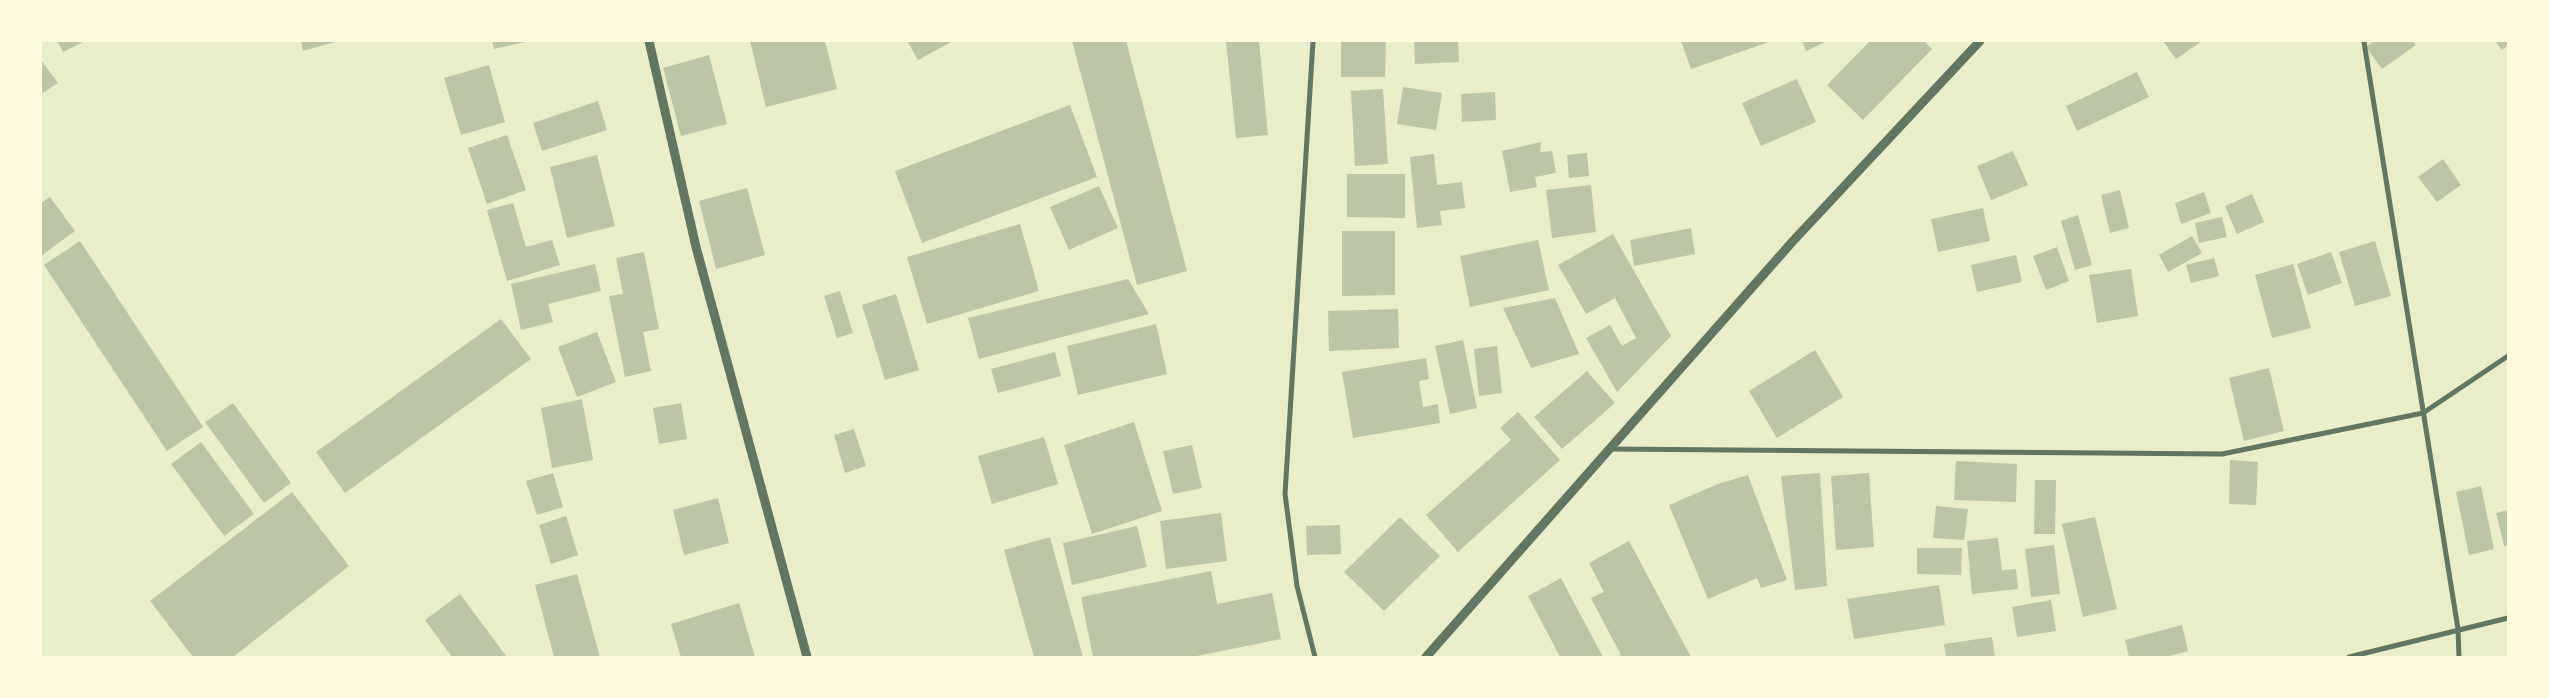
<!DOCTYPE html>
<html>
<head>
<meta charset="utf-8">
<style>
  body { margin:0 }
  #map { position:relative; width:2549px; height:698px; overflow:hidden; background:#e9edc9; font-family:"Exo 2",sans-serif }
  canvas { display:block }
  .frame { position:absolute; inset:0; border:42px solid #fefae0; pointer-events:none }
</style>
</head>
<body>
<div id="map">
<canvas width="2549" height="698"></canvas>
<div class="frame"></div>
</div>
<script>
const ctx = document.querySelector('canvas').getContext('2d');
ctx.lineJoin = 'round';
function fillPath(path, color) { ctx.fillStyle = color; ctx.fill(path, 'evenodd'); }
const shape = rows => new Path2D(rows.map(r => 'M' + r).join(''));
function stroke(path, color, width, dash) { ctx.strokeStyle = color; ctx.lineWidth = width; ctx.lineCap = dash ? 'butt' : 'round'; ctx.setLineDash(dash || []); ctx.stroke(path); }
fillPath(shape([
  [57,41,85,41,63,52],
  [301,41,335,41,335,42,303,51],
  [492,41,525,41,525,42,494,49],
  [750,41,825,41,837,89,766,107],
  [907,41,953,41,918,60],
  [1072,41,1126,41,1187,271,1137,285],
  [1226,41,1259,41,1268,135,1236,138],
  [1341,41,1386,41,1385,77,1341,77],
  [1414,41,1458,41,1459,62,1415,64],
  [1681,41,1769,41,1769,42,1691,69],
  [1802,41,1828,41,1806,51],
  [1870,41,1924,41,1932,49,1863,120,1827,85],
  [2163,41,2202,41,2176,59],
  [2374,41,2413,41,2416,45,2382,69,2366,47],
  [2495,41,2508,41,2508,45,2502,50],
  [709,55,727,124,681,136,663,68],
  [41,60,58,83,41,94],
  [489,65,505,122,461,135,444,78],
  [2137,72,2149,97,2077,131,2066,106],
  [1797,79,1816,122,1761,146,1742,103],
  [1403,87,1442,93,1436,130,1397,124],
  [1383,89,1388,164,1355,166,1351,91],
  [1495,92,1496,120,1462,122,1461,94],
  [598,101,607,130,542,151,533,123],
  [1070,105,1097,177,922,243,895,171],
  [507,135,526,190,487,204,468,148],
  [1541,142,1540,152,1552,151,1556,173,1535,177,1537,187,1510,192,1502,151],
  [2013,151,2028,185,1991,200,1977,166],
  [1587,153,1589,176,1569,178,1567,155],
  [1434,154,1437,185,1462,182,1465,208,1440,211,1442,225,1417,228,1410,157],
  [597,155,615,226,567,238,550,167],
  [2443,159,2461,185,2437,202,2418,177],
  [1347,174,1405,174,1405,218,1347,217],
  [1591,185,1596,232,1552,238,1546,190],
  [1099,186,1118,228,1069,250,1050,207],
  [747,188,765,255,716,269,699,201],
  [2120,190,2129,228,2110,233,2101,195],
  [2204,192,2211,213,2181,224,2175,203],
  [2252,194,2264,222,2237,234,2225,206],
  [50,197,75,231,41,256,41,203],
  [513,203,526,247,552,240,560,265,507,281,487,210],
  [1983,208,1990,241,1938,252,1931,219],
  [2078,215,2092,265,2075,270,2061,221],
  [2222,217,2227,237,2199,243,2195,223],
  [1020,224,1039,291,927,324,907,257],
  [1691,228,1695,254,1634,266,1630,240],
  [1342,231,1395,231,1395,295,1342,296],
  [1613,234,1671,336,1617,392,1586,338,1610,325,1622,346,1636,338,1615,298,1586,314,1558,265],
  [2192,236,2202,253,2168,272,2159,255],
  [1538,240,1549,290,1470,307,1460,256],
  [80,241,203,427,167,451,44,265],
  [2375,241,2391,296,2355,306,2339,252],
  [2057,247,2069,281,2046,290,2033,256],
  [644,252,659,329,643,332,651,371,625,377,609,296,623,294,616,258],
  [2331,252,2342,283,2308,295,2297,264],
  [2016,255,2022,282,1977,292,1971,265],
  [2214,258,2219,276,2191,283,2186,265],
  [595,264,601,291,548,304,553,322,521,330,511,284],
  [2293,264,2311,328,2272,338,2255,275],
  [2131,269,2138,316,2097,323,2089,275],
  [1128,279,1149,314,979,359,968,318],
  [840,291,853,333,837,338,824,296],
  [896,294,919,370,885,380,862,305],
  [1555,298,1579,354,1531,368,1503,308],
  [1398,309,1399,348,1329,351,1328,311],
  [501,319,531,359,345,493,316,452],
  [1156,324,1167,374,1078,395,1067,346],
  [597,332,616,382,577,397,558,347],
  [1463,340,1477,408,1450,414,1435,346],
  [1497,346,1502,393,1479,396,1474,349],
  [1815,350,1843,397,1777,438,1749,391],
  [1055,352,1061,376,998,393,991,369],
  [1426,358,1429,379,1419,381,1423,407,1438,404,1440,423,1353,438,1342,372],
  [2269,368,2284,431,2244,441,2229,378],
  [1587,371,1615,403,1562,449,1534,417],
  [582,399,593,460,552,468,541,408],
  [233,403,291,483,264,503,205,422],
  [681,403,687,439,659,444,653,408],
  [1518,412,1560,460,1458,552,1426,515,1511,440,1500,428],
  [1134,422,1162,511,1092,534,1064,445],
  [854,429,866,466,845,473,834,435],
  [1044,437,1058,484,992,504,978,456],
  [201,442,254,514,224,536,171,464],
  [1192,445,1202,488,1173,494,1163,451],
  [2230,460,2258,462,2256,505,2229,504],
  [1956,461,2017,464,2016,502,1954,500],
  [553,473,563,507,537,515,526,481],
  [1820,473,1827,586,1795,590,1781,476],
  [1869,473,1874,547,1836,550,1831,476],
  [1748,475,1787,580,1761,588,1757,578,1708,599,1669,505,1718,484],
  [2035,480,2056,480,2055,534,2034,534],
  [2481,486,2494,549,2469,555,2456,492],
  [292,492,349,566,233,657,193,657,150,601],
  [718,498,729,543,684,555,673,510],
  [1936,506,1968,509,1964,540,1933,538],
  [2508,510,2508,545,2504,546,2496,513],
  [1221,513,1227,561,1166,569,1160,521],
  [566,516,578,555,551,564,539,525],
  [1400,517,1440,556,1384,611,1344,572],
  [2095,517,2117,609,2083,617,2062,524],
  [1340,525,1341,554,1307,555,1306,526],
  [1137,526,1147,567,1072,585,1063,543],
  [1050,537,1083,657,1034,657,1004,550],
  [1998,538,2002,570,2016,569,2018,589,1972,594,1967,541],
  [1629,541,1691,657,1617,657,1621,655,1591,598,1604,592,1589,563],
  [2054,545,2060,594,2031,597,2025,549],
  [1917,548,1962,548,1961,575,1917,574],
  [1211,571,1217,604,1272,593,1281,639,1192,657,1093,657,1081,597],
  [577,574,600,657,554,657,535,585],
  [1561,578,1603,657,1560,657,1528,596],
  [1939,585,1945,625,1854,639,1847,599],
  [460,594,507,657,452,657,425,620],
  [2051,600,2056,631,2017,637,2012,607],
  [739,603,755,657,681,657,671,624],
  [2182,625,2188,651,2166,657,2129,657,2125,640],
  [1992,637,1995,657,1946,657,1944,644]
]), '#bcc5a7');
stroke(shape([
  [1313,41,1285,494,1297,586,1315,657],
  [2364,42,2458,629,2459,657],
  [1610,449,2222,454,2423,413,2508,356],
  [2349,657,2508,618]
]), '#617663', 5);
stroke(shape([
  [649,41,696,247,807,657],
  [1426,657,1793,241,1980,41]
]), '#617663', 9);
</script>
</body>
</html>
